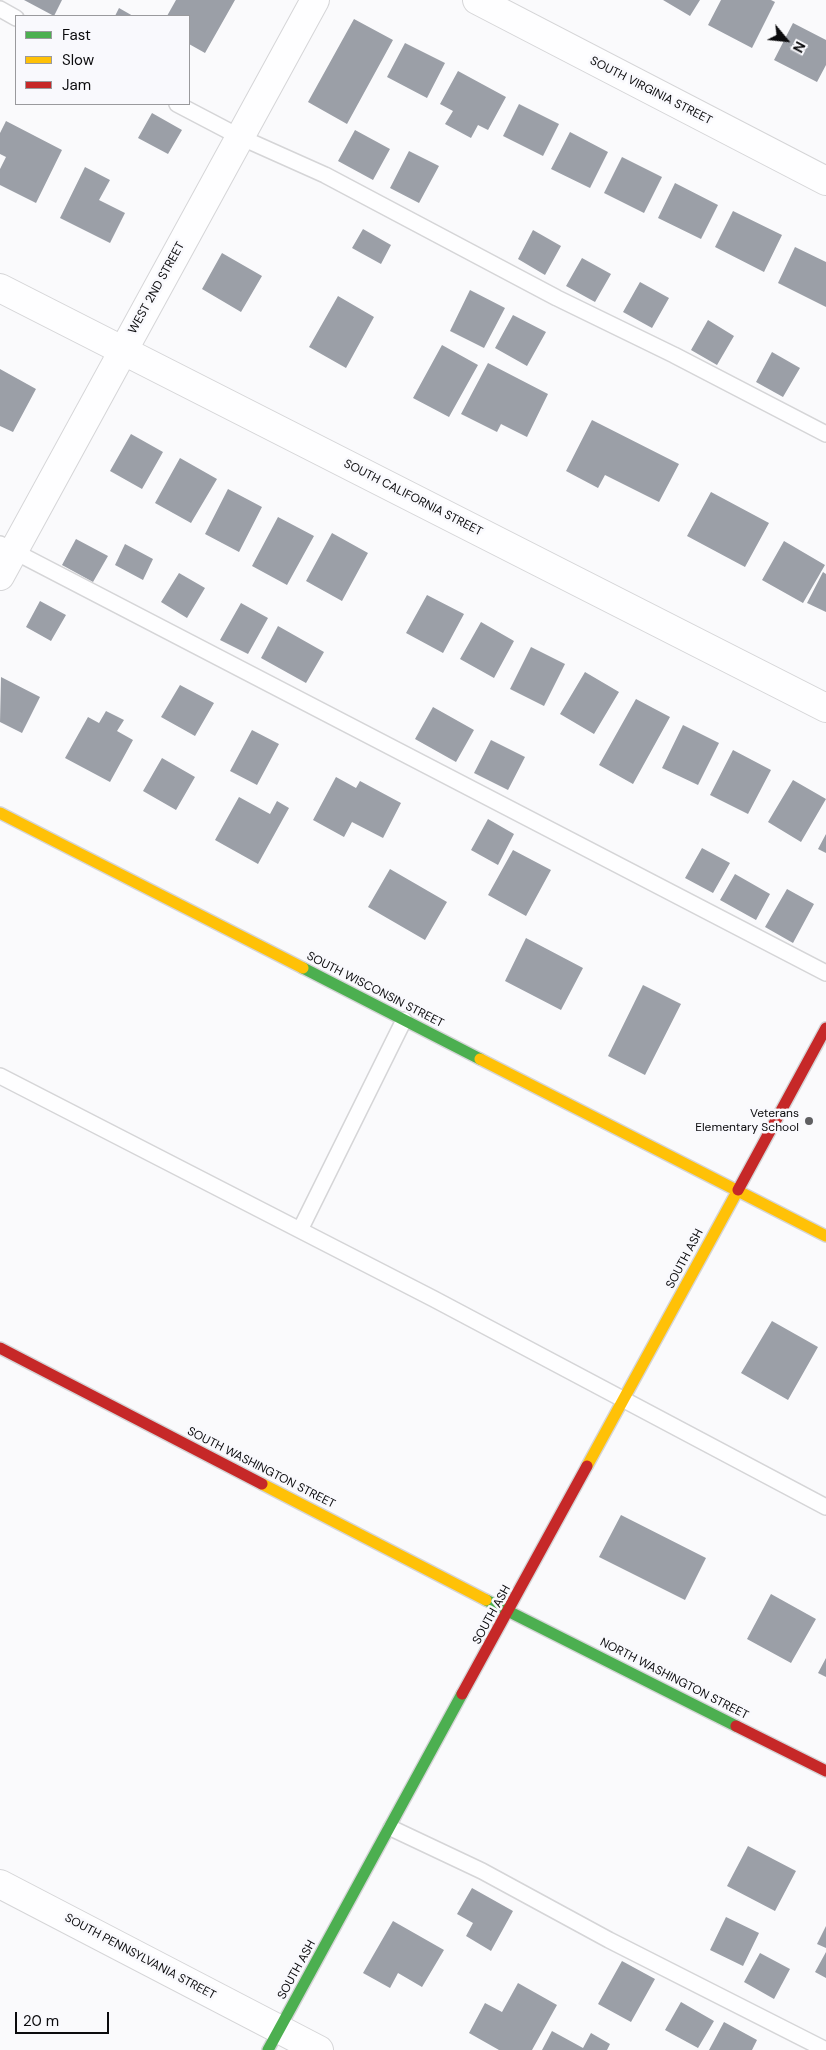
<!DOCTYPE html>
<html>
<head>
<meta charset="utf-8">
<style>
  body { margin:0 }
  #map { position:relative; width:826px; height:2050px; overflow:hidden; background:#fafafc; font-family:"DM Sans",sans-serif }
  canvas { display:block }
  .legend { position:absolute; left:15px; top:15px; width:175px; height:90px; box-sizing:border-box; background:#f9f9fd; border:1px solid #9a9a9d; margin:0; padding:6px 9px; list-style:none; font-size:15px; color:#0b0b0d }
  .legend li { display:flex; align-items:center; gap:10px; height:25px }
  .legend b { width:25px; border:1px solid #9a9a9d }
  .north { position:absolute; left:761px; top:15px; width:50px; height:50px; -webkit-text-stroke:4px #f9f9fd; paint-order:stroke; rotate:118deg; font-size:14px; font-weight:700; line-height:20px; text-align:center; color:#0b0b0d }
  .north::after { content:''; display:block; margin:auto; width:18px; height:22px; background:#0b0b0d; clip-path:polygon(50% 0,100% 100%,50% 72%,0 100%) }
  .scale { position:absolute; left:15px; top:2012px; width:94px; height:22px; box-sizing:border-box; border:2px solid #0b0b0d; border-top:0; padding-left:6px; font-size:15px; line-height:18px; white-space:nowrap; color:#0b0b0d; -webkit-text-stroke:4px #f9f9fd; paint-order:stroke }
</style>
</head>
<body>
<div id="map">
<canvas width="826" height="2050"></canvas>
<ul class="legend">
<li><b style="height:6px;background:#4caf50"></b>Fast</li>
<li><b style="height:6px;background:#ffc107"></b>Slow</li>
<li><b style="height:6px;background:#c62828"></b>Jam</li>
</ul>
<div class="north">N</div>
<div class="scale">20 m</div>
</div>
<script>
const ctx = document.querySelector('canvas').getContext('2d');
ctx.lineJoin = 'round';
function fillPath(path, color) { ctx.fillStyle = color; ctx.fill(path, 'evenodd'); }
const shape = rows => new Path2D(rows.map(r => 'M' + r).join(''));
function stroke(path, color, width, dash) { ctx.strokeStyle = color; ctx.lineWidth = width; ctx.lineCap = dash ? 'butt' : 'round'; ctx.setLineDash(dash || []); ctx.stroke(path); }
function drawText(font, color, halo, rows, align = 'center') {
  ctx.font = font + ' "DM Sans",sans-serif'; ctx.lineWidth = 5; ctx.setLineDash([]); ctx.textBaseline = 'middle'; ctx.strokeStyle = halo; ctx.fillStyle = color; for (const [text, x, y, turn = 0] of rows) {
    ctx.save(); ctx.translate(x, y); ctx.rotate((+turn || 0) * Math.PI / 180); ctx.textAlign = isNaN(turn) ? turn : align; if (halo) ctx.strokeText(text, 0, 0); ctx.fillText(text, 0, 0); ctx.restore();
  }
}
fillPath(shape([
  [24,0,62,0,54,16],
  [176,0,235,0,205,53,189,44,189,16,167,16],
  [663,0,700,0,690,16],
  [721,0,771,0,775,2,752,48,708,25],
  [119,8,133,16,115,16],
  [354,19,393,40,347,124,308,102],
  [793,23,826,40,826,65,817,82,774,60],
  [405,43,445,63,427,98,387,77],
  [458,71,506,97,488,130,478,125,471,138,445,124,453,111,440,104],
  [519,104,559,124,543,156,503,136],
  [152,113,182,130,168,154,138,138],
  [6,121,62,150,36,203,0,185,0,169,6,157,0,154,0,133],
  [355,130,390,149,373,180,338,161],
  [570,132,608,152,590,188,551,169],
  [409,151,439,166,419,203,390,188],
  [622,157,662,177,644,213,604,193],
  [85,167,110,180,99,200,125,213,110,243,60,218],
  [675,183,718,205,701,239,658,218],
  [733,211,782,235,764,272,715,247],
  [363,229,391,245,381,264,352,248],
  [533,230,561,246,545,275,518,259],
  [795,247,826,262,826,307,778,283],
  [222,253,262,276,241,312,202,289],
  [582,258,611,274,595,302,566,286],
  [640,282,669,298,652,328,623,312],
  [470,290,505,308,484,348,450,331],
  [338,296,374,317,346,368,309,347],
  [513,315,546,332,527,366,495,348],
  [708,320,734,336,717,365,691,350],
  [442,345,478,365,449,417,413,398],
  [772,352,800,368,783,397,756,382],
  [488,363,548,394,527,437,501,424,497,432,461,414],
  [0,369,36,389,13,432,0,426],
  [592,420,679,464,659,502,605,475,598,488,566,471],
  [131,434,163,452,142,489,110,471],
  [180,458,217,479,191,523,155,503],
  [228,489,262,507,239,552,205,534],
  [711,492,769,523,745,567,687,536],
  [278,517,314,536,287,585,252,566],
  [332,533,368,553,342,601,306,581],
  [76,539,108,556,93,582,62,565],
  [784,541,825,565,803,603,762,580],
  [125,544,153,559,143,580,115,565],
  [823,572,826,574,826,612,807,603],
  [179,573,205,588,187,618,161,602],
  [427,595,464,614,443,653,406,633],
  [40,601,66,615,51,641,26,627],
  [241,603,268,618,248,654,220,640],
  [481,622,514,641,494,678,460,659],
  [278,626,324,652,306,683,261,658],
  [531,647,565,664,544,706,510,689],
  [585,672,619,692,594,734,560,714],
  [1,677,40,697,22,733,0,722],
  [180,685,214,703,195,736,161,717],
  [636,699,670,717,633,784,599,765],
  [433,707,474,730,456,762,415,739],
  [106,711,124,720,117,731,133,740,110,782,65,758,88,717,99,723],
  [683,725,719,743,698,785,662,768],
  [252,730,279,744,257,785,230,771],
  [491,740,525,757,508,790,474,773],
  [733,750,771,770,748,814,710,795],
  [162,758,195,777,176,810,143,791],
  [336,777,356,788,360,781,401,803,383,838,352,822,344,837,313,820],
  [793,780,826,799,801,842,768,822],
  [239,797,270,814,277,801,289,808,258,864,215,840],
  [488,819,514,834,498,865,471,850],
  [826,834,826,853,818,849],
  [702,848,730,863,713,893,685,878],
  [513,850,551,870,526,916,488,895],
  [390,869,447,902,425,940,368,907],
  [735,874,770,894,756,920,720,900],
  [787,889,814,904,793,943,765,927],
  [526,938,583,968,561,1010,505,981],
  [643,985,681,1004,645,1075,608,1056],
  [772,1321,818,1347,788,1400,741,1373],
  [621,1515,706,1558,685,1600,599,1557],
  [771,1594,816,1619,791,1663,747,1639],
  [826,1658,826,1677,818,1673],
  [748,1846,796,1871,775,1911,727,1886],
  [472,1888,513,1911,491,1951,466,1936,473,1923,457,1914],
  [726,1917,759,1933,743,1966,710,1950],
  [393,1921,444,1950,422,1987,398,1973,390,1988,363,1973],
  [826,1926,826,1948,817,1944],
  [826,1952,826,1978,815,1972],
  [760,1953,790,1969,774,1999,744,1982],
  [622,1961,655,1979,631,2022,598,2004],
  [518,1983,557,2005,532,2050,499,2050,469,2033,485,2003,502,2012],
  [681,2002,714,2021,698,2048,665,2030],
  [724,2022,757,2040,752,2050,709,2050],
  [552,2031,583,2048,591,2033,610,2044,607,2050,542,2050]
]), '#9b9fa7');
const lane = shape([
  [0,9,16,18],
  [177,104,240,137,325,175,557,298,674,355,826,434],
  [0,544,826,973],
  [0,1076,434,1299,826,1507],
  [300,1230,404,1020],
  [391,1828,482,1871,609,1940,826,2050]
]);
const street = shape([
  [477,0,826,181],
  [0,288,826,708],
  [0,576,315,0],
  [0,1884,319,2050]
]);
const fast = shape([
  [303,968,480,1059],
  [486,1600,736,1726],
  [268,2050,462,1694]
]);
const slow = shape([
  [0,813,303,968],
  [480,1059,826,1236],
  [587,1466,738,1190],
  [262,1484,486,1600]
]);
const jam = shape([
  [738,1190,826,1028],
  [0,1348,262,1484],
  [462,1694,587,1466],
  [736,1726,826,1771]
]);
stroke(lane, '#d5d5d7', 18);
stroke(street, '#d5d5d7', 30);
stroke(fast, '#d5d5d7', 14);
stroke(slow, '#d5d5d7', 14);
stroke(jam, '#d5d5d7', 14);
stroke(lane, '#fefeff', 15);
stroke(street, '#fefeff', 28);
stroke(fast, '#4caf50', 11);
stroke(slow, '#ffc107', 11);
stroke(jam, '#c62828', 11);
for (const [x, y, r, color] of [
  [809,1121,5,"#5f5f61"]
]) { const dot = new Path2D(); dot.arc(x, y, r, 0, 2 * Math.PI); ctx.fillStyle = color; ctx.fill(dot); stroke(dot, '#f9f9fd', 2); }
drawText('12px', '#0b0b0d', '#f9f9fd', [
  ["SOUTH VIRGINIA STREET",651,91,27],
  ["WEST 2ND STREET",157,288,-61],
  ["SOUTH CALIFORNIA STREET",413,498,27],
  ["SOUTH WISCONSIN STREET",375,990,27],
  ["SOUTH ASH",685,1259,-62],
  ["SOUTH WASHINGTON STREET",261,1468,27],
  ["SOUTH ASH",492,1615,-61],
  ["NORTH WASHINGTON STREET",674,1679,27],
  ["SOUTH PENNSYLVANIA STREET",140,1957,28],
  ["SOUTH ASH",297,1970,-61]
]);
drawText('12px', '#0b0b0d', '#f9f9fd', [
  ["Veterans",799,1114],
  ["Elementary School",799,1128]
], 'right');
</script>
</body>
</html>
